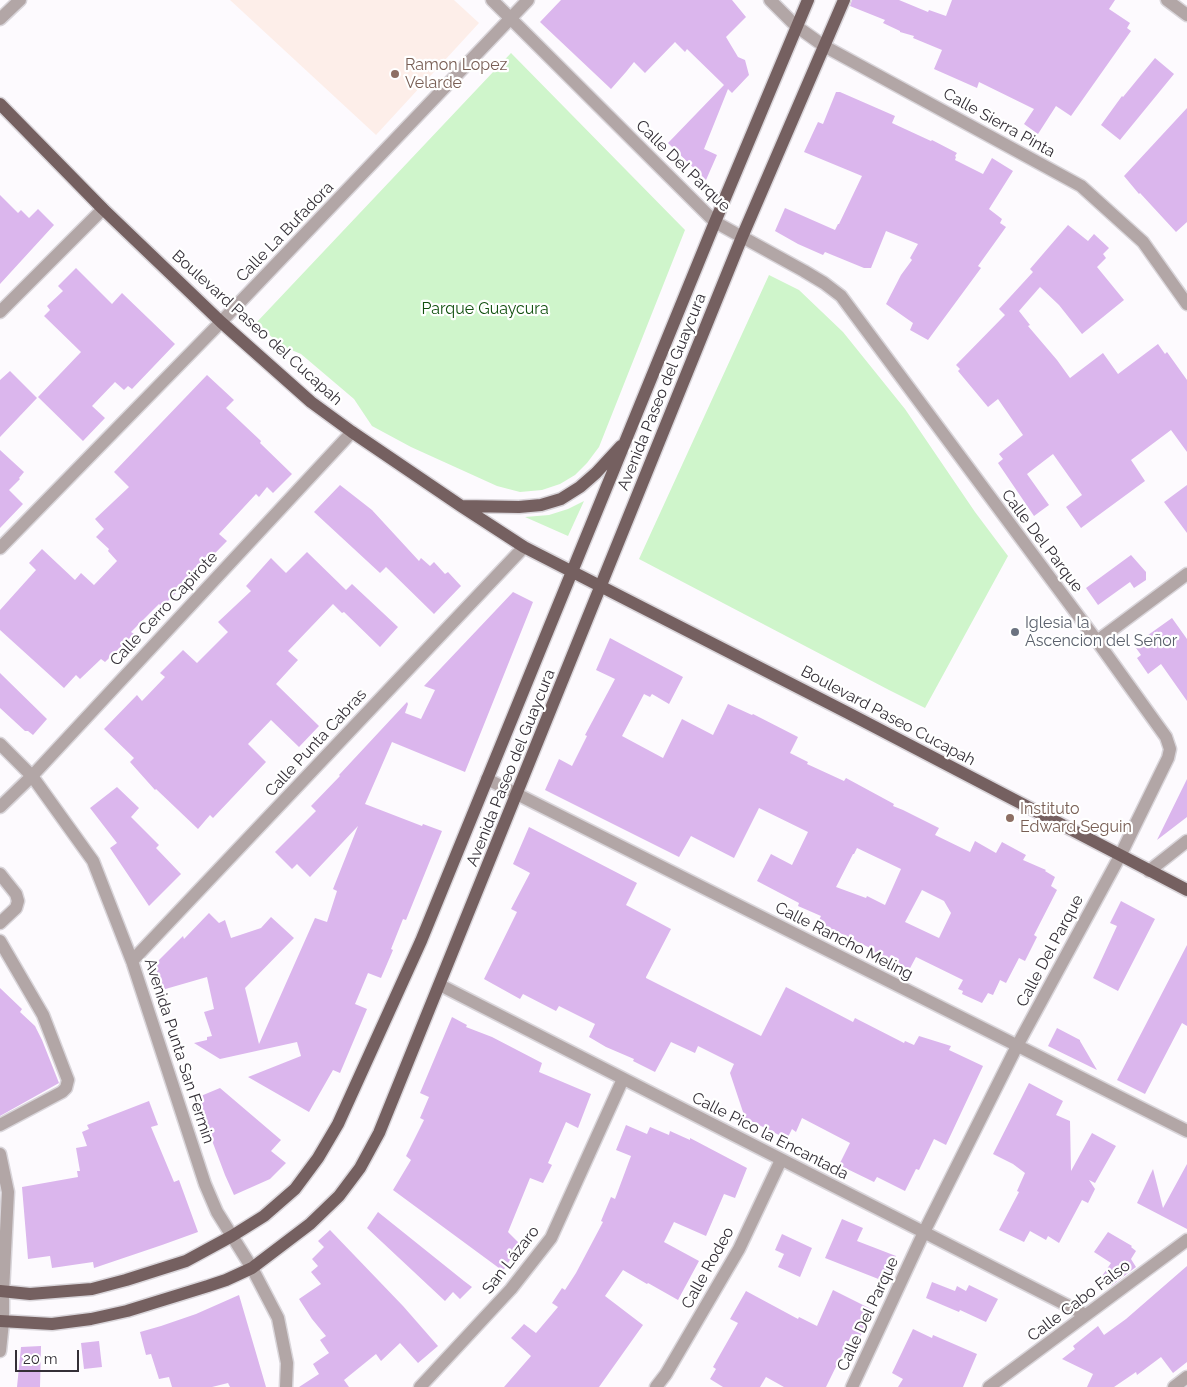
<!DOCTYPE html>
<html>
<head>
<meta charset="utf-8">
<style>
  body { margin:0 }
  #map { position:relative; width:1187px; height:1387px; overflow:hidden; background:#fdfafe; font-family:Raleway,sans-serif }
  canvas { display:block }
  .scale { position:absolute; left:15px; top:1350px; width:64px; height:22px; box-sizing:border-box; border:2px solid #342f37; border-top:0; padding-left:6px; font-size:15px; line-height:18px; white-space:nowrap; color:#342f37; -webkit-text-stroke:4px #fff; paint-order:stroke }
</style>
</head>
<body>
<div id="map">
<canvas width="1187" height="1387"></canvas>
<div class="scale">20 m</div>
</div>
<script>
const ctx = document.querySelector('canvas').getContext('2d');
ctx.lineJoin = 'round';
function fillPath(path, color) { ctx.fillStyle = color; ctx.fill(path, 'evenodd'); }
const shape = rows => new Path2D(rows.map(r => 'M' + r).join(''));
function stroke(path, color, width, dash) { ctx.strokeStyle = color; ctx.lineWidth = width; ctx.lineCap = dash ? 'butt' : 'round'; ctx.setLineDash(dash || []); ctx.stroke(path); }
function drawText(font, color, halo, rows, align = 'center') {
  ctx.font = font + ' Raleway,sans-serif'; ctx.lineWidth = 4.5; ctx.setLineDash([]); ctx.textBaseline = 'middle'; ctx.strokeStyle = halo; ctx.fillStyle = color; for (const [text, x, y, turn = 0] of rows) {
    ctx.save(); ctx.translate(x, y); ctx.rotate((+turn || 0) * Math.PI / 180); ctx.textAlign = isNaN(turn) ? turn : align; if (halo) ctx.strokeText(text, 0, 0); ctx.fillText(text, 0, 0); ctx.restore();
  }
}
fillPath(shape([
  [230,0,454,0,479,23,376,135]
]), '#fdeee9');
fillPath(shape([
  [511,53,685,230,599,447,587,463,575,475,560,484,542,490,520,492,497,486,411,447,372,426,354,399,301,354,282,346,256,323],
  [769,275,799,290,843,332,905,409,975,512,1008,556,925,708,889,690,639,559],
  [584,501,568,536,525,517,549,515,568,509]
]), '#cff5cb');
fillPath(shape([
  [561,0,732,0,746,17,726,37,738,57,745,60,749,75,732,93,728,89,704,149,717,155,706,180,668,143,724,85,687,49,685,52,675,42,645,73,634,62,626,72,611,89,540,22],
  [852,0,899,0,928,12,929,10,946,16,952,0,1115,0,1109,9,1130,23,1127,28,1131,31,1071,116,1056,106,1038,134,1024,124,1034,109,979,82,977,88,934,69,942,50,913,38,914,36,900,32,900,31,883,23,885,20,850,6],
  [1155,58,1174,74,1120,140,1101,125,1122,96,1123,97],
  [836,92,840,92,895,116,892,123,931,141,932,140,957,153,955,156,956,157,955,160,983,174,992,158,1013,171,989,209,1002,219,1000,223,1006,227,978,266,981,268,928,340,910,330,913,323,886,304,901,275,912,260,910,258,918,244,886,231,871,268,864,268,825,252,823,255,798,244,775,231,785,208,835,230,838,224,839,224,862,176,804,152,818,122,823,124],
  [1187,108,1187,222,1176,232,1140,193,1139,194,1124,176],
  [0,195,18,213,21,210,29,218,38,209,54,225,0,284],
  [1068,225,1088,241,1094,234,1109,248,1103,254,1106,258,1097,267,1124,300,1082,334,1059,305,1040,287,1019,311,1030,325,1028,326,1057,360,1070,378,1103,353,1118,374,1158,344,1165,354,1167,352,1187,380,1187,452,1171,430,1131,460,1145,481,1081,528,1066,507,1082,495,1053,454,1027,474,1049,505,1034,516,998,463,1003,459,999,454,1023,435,998,399,988,407,958,371,960,369,956,365,1005,315,999,309,1033,272,1030,269],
  [76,268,112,304,122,293,175,344,132,389,128,386,124,390,115,382,92,406,105,418,83,441,38,397,81,352,44,316,50,310,47,306,63,291,58,286],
  [10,371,37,398,0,437,0,380],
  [207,375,234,400,226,408,261,441,260,443,292,474,273,493,267,487,259,497,256,494,219,534,227,541,162,607,159,604,131,632,134,634,105,662,101,659,80,679,76,675,64,688,0,630,0,610,36,570,29,563,42,549,75,580,81,573,94,585,117,561,108,551,109,549,96,537,104,529,95,519,129,487,114,472],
  [0,450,24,472,19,478,20,479,9,490,23,504,0,528],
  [340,485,372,510,419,561,421,558,430,566,434,562,445,574,448,572,461,586,434,614,386,567,380,573,314,512],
  [1187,485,1187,533,1164,502],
  [307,552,346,590,352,584,398,627,380,647,344,612,342,613,333,604,288,651,298,660,276,684,319,726,299,747,271,720,248,744,266,762,213,818,210,815,198,829,156,789,155,790,130,762,134,758,104,729,137,695,142,701,165,677,160,673,183,650,197,663,228,632,218,622,251,591,246,586,271,558,286,573],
  [1131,555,1146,572,1146,580,1134,588,1130,582,1098,605,1086,588],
  [513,592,533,602,465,772,392,742,365,804,422,826,423,824,442,831,406,920,403,919,391,949,393,950,381,978,368,973,355,1004,367,1009,340,1073,333,1070,309,1112,248,1077,301,1056,297,1042,220,1059,194,1043,207,1040,207,1037,212,1036,204,1012,214,1009,207,977,162,990,155,964,183,936,184,939,209,913,219,923,225,920,231,938,261,928,271,917,294,938,245,988,259,1044,315,918,327,922,337,891,333,889,358,826,310,877,297,864,292,869,275,852,316,811,311,806,340,776,339,775,407,702,408,704,405,713,421,719,435,690,424,686],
  [1172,618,1187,639,1187,701,1161,664,1148,674,1137,658,1141,655,1134,645],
  [610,638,683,677,669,704,652,694,650,697,644,694,622,736,663,758,682,719,713,735,728,704,752,715,753,714,798,737,790,753,808,762,807,764,844,781,846,778,894,804,893,806,903,810,939,828,935,835,970,852,975,841,996,853,1002,842,1026,855,1023,860,1046,870,1045,871,1055,877,1051,886,1057,890,1034,935,1037,937,1025,961,1019,958,1006,983,1000,980,993,995,988,993,982,1003,962,994,963,991,958,989,963,980,916,957,908,972,872,954,874,950,834,930,829,932,816,926,821,916,798,906,799,903,757,881,771,854,792,865,808,832,759,808,734,858,691,836,679,857,545,790,559,759,572,766,587,736,585,735,615,679,596,670],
  [857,848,901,869,885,905,867,896,866,898,836,887,853,854,854,854],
  [922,890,944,901,951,913,939,938,905,922],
  [0,673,47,719,33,735,28,731,25,731,0,708],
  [1187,779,1187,817,1157,840],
  [117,787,139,808,131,817,159,845,156,848,181,874,149,906,110,848,117,843,90,808],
  [529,827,637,883,626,905,671,929,646,977,646,978,761,1036,786,987,853,1022,855,1018,904,1043,905,1041,914,1045,919,1036,951,1046,949,1050,983,1066,946,1145,934,1139,919,1170,916,1169,905,1191,877,1177,874,1182,839,1165,850,1143,802,1118,796,1132,792,1129,787,1139,745,1118,730,1073,734,1064,698,1046,695,1053,671,1042,655,1072,633,1061,634,1059,606,1047,589,1037,595,1024,559,1006,556,1011,523,994,520,999,484,979,517,912,511,909,530,873,513,864],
  [1121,901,1155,919,1118,991,1093,978,1117,926,1110,923],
  [1187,945,1187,1026,1182,1023,1145,1094,1117,1080],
  [0,988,22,1009,20,1012,35,1026,42,1040,59,1083,0,1116],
  [452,1017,467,1025,466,1027,492,1037,542,1063,539,1072,591,1094,578,1128,566,1122,548,1163,552,1165,543,1183,530,1178,508,1232,520,1244,503,1271,393,1190,411,1160,406,1156,424,1120,420,1118,429,1097,420,1093],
  [1057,1028,1080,1040,1080,1041,1097,1070,1048,1046],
  [1029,1083,1063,1101,1056,1115,1070,1121,1071,1171,1092,1133,1116,1146,1095,1183,1089,1180,1095,1189,1088,1203,1082,1200,1059,1243,1048,1236,1046,1240,1030,1231,1024,1242,999,1230,1019,1192,1017,1191,1025,1173,1013,1164,993,1154],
  [220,1088,281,1140,271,1151,286,1163,270,1179,234,1195,225,1175,196,1098],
  [149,1101,158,1125,151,1127,174,1182,179,1180,198,1232,162,1245,94,1268,93,1262,52,1268,50,1256,28,1259,22,1187,78,1177,77,1171,80,1171,76,1148,87,1146,82,1132,89,1129,87,1125],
  [626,1125,647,1134,650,1127,669,1135,670,1131,690,1140,690,1138,747,1168,735,1198,724,1194,706,1236,674,1222,664,1242,699,1261,678,1300,648,1283,647,1284,623,1270,605,1296,643,1325,599,1387,504,1387,531,1356,511,1338,524,1324,536,1333,558,1307,552,1303,562,1288,565,1290,576,1273,603,1222,601,1221,611,1197,615,1199,631,1156,616,1150],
  [1187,1164,1187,1229,1137,1203,1153,1169,1163,1208],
  [378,1212,464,1281,472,1287,460,1299,453,1292,445,1301,367,1228],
  [842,1219,863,1228,857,1241,896,1256,886,1282,825,1258],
  [330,1230,403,1306,438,1346,418,1363,400,1343,381,1361,376,1354,344,1380,349,1387,299,1387,319,1374,313,1364,329,1353,320,1340,326,1336,312,1319,299,1299,321,1284,311,1272,318,1266,312,1259,324,1247,318,1241],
  [1108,1232,1132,1246,1131,1247,1136,1251,1131,1259,1136,1267,1111,1286,1100,1279,1111,1263,1094,1252],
  [782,1234,812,1248,800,1277,778,1267,784,1254,775,1250],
  [1187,1266,1187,1362,1173,1373,1161,1357,1137,1375,1136,1372,1114,1387,1087,1387,1093,1374,1062,1359,1075,1349,1073,1346,1098,1326,1104,1335,1126,1319],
  [932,1282,955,1291,957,1286,966,1291,969,1285,998,1299,986,1322,960,1310,959,1312,926,1298],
  [833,1290,873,1310,860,1337,852,1334,826,1387,784,1387,766,1377,760,1387,723,1387,710,1379,716,1369,713,1367,738,1323,730,1319,746,1291,798,1319,799,1317,817,1326],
  [239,1295,266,1387,230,1387,228,1383,212,1387,172,1387,169,1377,159,1379,151,1354,146,1355,140,1332,161,1326,196,1314],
  [913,1329,932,1338,933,1335,977,1354,963,1387,898,1387,903,1379,892,1373],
  [99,1341,102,1367,84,1369,81,1343],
  [41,1346,40,1387,17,1387,21,1347]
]), '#dbb6ed');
const minor = shape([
  [492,0,715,222,804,271,824,283,841,296,1097,641,1166,737,1170,749,1168,758,1120,856,1017,1046,924,1232,852,1387],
  [770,0,796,26,824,46,1081,186,1143,242,1187,304],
  [1167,0,1187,15],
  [0,19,20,0],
  [0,312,103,209],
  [0,548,221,322,528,0],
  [1097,641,1187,574],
  [0,744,32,776,93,861,132,961,205,1184,217,1212,252,1268,278,1318,287,1363,286,1387],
  [487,779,1187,1131],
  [0,807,32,776,352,432],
  [1149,871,1187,841],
  [0,874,16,894,18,901,16,908,0,923],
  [0,941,43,1015,68,1080,66,1088,62,1092,0,1125],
  [132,961,524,547],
  [440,985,1086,1315],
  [0,1154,8,1192,3,1292,3,1322,0,1351],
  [420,1387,511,1289,551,1238,623,1079],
  [656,1387,666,1374,739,1249,781,1160],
  [989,1387,1187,1240],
  [1174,1387,1187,1377]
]);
const major = shape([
  [0,104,103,209,221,322,311,402,352,432,461,506,524,547,848,713,1187,890],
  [462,506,519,507,541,505,561,499,580,487,596,473,621,446],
  [0,1291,30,1294,92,1289,126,1280,186,1261,232,1236,264,1216,295,1189,318,1158,338,1124,421,941,715,222,808,0],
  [0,1321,52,1324,91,1319,127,1311,208,1286,226,1280,252,1268,310,1224,339,1196,360,1168,379,1133,742,237,844,0]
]);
stroke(minor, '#d9d5da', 15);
stroke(major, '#d9d5da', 15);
stroke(minor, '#b2a6a6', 12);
stroke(major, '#756060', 12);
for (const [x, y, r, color] of [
  [395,74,5,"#8d6e63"],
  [1015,632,5,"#6b7280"],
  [1010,818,5,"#8d6e63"]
]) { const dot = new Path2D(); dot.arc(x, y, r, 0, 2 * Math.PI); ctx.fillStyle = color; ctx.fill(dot); stroke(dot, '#fff', 2); }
drawText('16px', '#785e54', '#fff', [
  ["Ramon Lopez",405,65],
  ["Velarde",405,83],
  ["Instituto",1020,809],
  ["Edward Seguin",1020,827]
], 'left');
drawText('16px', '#342f37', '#fff', [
  ["Calle Sierra Pinta",999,123,29],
  ["Calle Del Parque",683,166,44],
  ["Calle La Bufadora",285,232,-46],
  ["Boulevard Paseo del Cucapah",257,328,42],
  ["Avenida Paseo del Guaycura",662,392,-68],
  ["Calle Del Parque",1042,541,53],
  ["Calle Cerro Capirote",164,609,-47],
  ["Boulevard Paseo Cucapah",888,716,28],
  ["Calle Punta Cabras",316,743,-47],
  ["Avenida Paseo del Guaycura",511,768,-68],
  ["Calle Rancho Meling",844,941,27],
  ["Calle Del Parque",1050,951,-62],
  ["Avenida Punta San Fermin",179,1051,72],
  ["Calle Pico la Encantada",770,1136,27],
  ["San Lázaro",511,1260,-52],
  ["Calle Rodeo",708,1268,-61],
  ["Calle Cabo Falso",1079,1301,-37],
  ["Calle Del Parque",868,1314,-65]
]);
drawText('16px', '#11500f', '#fff', [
  ["Parque Guaycura",485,309]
]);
drawText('16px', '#5b616d', '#fff', [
  ["Iglesia la",1025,623],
  ["Ascencion del Señor",1025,641]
], 'left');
</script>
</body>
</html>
